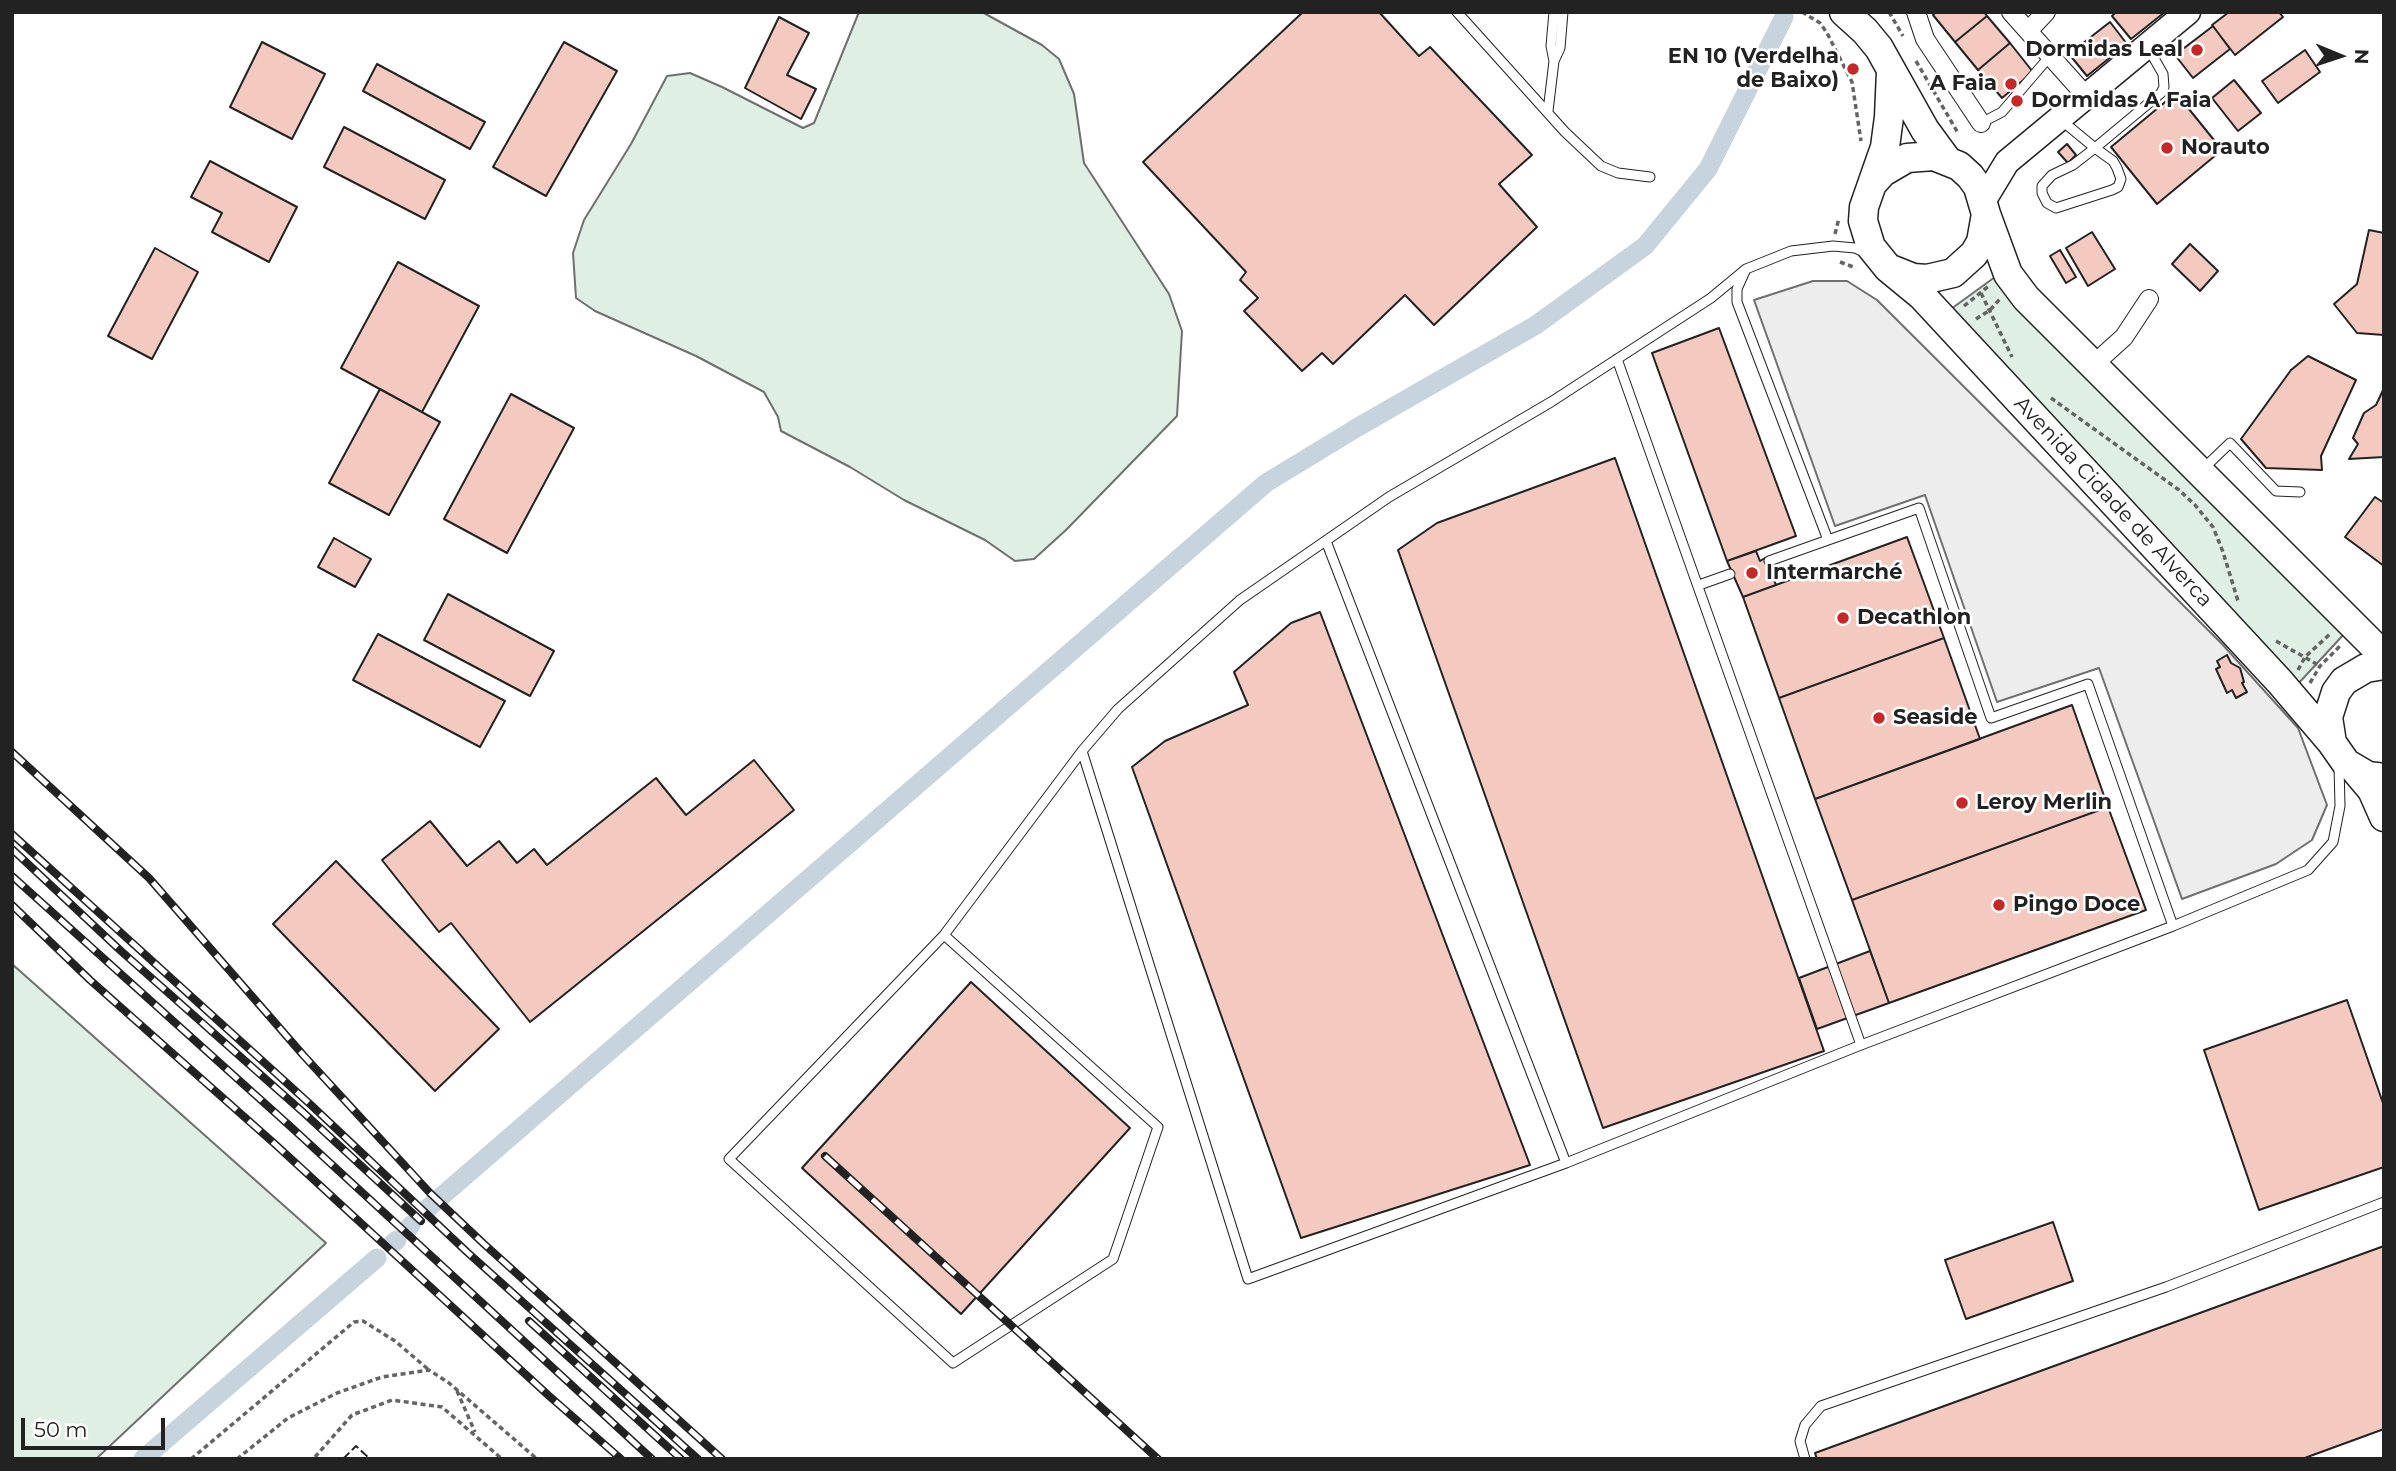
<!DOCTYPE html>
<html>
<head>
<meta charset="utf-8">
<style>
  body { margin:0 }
  #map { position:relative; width:2396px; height:1471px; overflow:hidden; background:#fff; font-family:Montserrat,sans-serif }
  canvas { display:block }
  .frame { position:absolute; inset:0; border:14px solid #222; pointer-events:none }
  .north { position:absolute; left:2305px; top:21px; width:70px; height:70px; -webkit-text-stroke:5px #fff; paint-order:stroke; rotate:92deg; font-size:19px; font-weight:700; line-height:28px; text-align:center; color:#222 }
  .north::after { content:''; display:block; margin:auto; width:24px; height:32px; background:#222; clip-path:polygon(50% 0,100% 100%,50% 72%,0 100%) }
  .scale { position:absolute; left:21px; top:1418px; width:144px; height:32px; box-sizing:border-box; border:4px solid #222; border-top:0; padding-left:9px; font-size:21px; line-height:24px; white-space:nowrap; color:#222; -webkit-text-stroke:5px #fff; paint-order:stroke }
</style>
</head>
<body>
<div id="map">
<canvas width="2396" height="1471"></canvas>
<div class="frame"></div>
<div class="north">N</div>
<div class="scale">50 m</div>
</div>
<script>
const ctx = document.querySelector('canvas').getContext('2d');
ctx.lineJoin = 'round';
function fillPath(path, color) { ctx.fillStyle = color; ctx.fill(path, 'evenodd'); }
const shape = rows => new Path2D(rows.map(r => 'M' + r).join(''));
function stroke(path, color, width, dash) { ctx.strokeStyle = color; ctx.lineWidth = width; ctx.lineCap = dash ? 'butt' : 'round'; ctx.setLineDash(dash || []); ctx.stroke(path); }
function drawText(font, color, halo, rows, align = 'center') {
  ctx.font = font + ' Montserrat,sans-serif'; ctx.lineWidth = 5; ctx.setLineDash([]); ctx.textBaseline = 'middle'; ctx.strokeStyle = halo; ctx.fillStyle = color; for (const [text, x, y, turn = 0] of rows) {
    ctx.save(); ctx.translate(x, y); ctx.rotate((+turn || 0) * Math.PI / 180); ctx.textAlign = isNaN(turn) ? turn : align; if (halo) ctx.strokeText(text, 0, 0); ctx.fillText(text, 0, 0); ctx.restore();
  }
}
const green = shape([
  [859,12,982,12,1042,45,1059,59,1074,94,1084,163,1169,294,1182,331,1177,416,1066,530,1034,559,1015,561,985,540,904,500,850,467,781,431,778,417,764,392,696,356,595,311,576,298,573,253,584,220,631,144,667,76,690,73,722,87,803,128,814,123,859,12],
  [1995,277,2345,633,2297,685,1951,309,1995,277],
  [12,964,326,1243,96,1459,12,1459,12,964]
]);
fillPath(green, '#e0efe3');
stroke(green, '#6f6f6f', 2);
const parking = shape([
  [1813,281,1847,281,1877,300,2222,644,2298,728,2327,805,2312,840,2276,864,2182,899,2099,668,1997,702,1925,495,1835,526,1754,300,1813,281]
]);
fillPath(parking, '#ededed');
stroke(parking, '#6f6f6f', 2);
stroke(shape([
  [428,1208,1266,483,1358,427,1536,325,1645,246,1708,169,1784,17],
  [408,1229,411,1225],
  [392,1244,397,1240],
  [143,1459,377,1258]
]), '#c7d3dd', 19);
const building = shape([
  [1303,12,1379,12,1419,56,1430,47,1532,155,1499,184,1537,227,1434,325,1405,295,1333,364,1322,353,1302,371,1244,311,1258,298,1240,280,1246,272,1143,162,1303,12],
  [1936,12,1984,12,1987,16,1955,42,1933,15,1936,12],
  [2116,12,2165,12,2131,39,2112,16,2116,12],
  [2229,12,2279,12,2283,17,2235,55,2212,25,2229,12],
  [1987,16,2010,43,1978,70,1955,42,1987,16],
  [779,17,809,33,787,75,816,89,801,119,745,88,779,17],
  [2110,22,2127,44,2087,76,2069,54,2110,22],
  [2213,26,2230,49,2193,78,2175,55,2213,26],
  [262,42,325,74,292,139,230,107,262,42],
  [564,42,617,71,546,196,493,167,564,42],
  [2010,43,2033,72,2002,98,1978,70,2010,43],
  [2305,50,2320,72,2278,103,2262,81,2305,50],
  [377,64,485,122,470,149,363,91,377,64],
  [2234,80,2261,113,2238,131,2212,98,2234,80],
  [2176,93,2222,150,2157,204,2111,147,2176,93],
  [344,127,445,180,425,219,324,167,344,127],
  [2067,144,2076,155,2068,163,2058,152,2067,144],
  [210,161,297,207,269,262,212,232,222,213,191,197,210,161],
  [2369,230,2384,233,2384,335,2357,333,2334,304,2357,284,2369,230],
  [2092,232,2115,269,2088,286,2066,248,2092,232],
  [2190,244,2218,271,2200,291,2172,264,2190,244],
  [155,248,198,272,152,359,108,336,155,248],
  [2060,250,2076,277,2066,283,2050,256,2060,250],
  [398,262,479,306,422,412,341,368,398,262],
  [1719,328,1796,536,1727,561,1652,353,1719,328],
  [2308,356,2356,380,2321,456,2322,470,2266,468,2241,439,2291,370,2308,356],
  [2384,388,2384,457,2349,459,2358,444,2353,438,2364,413,2376,405,2384,388],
  [380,389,440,422,389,515,329,483,380,389],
  [511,394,574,428,507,553,444,519,511,394],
  [1615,458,1824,1051,1603,1128,1398,550,1437,523,1615,458],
  [2375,497,2384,503,2384,566,2345,537,2375,497],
  [1907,537,1944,638,1779,698,1743,597,1907,537],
  [334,538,371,559,355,587,318,567,334,538],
  [1756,551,1760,561,1765,558,1776,585,1743,597,1727,561,1756,551],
  [448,594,554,651,530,696,424,640,448,594],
  [1320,612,1530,1165,1301,1238,1132,767,1165,741,1248,705,1234,672,1291,623,1320,612],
  [378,634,505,701,480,747,353,680,378,634],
  [1944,638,1980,739,1815,799,1779,698,1944,638],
  [2227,655,2231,663,2240,668,2244,682,2242,683,2247,692,2236,698,2232,690,2227,693,2216,669,2220,667,2217,661,2227,655],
  [2072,705,2108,807,1852,900,1815,799,2072,705],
  [754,760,794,810,530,1022,451,923,439,932,382,860,430,821,467,866,499,841,517,863,534,849,547,865,656,778,686,815,754,760],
  [2108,807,2146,910,1889,1003,1852,900,2108,807],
  [336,861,499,1029,435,1091,273,924,336,861],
  [1870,951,1889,1003,1817,1029,1799,978,1870,951],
  [971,982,1130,1128,961,1314,802,1168,971,982],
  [2347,1000,2384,1106,2384,1167,2259,1210,2204,1050,2347,1000],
  [2053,1222,2073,1281,1966,1319,1945,1260,2053,1222],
  [2384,1246,2384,1429,2302,1459,1817,1459,1815,1453,2384,1246]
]);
fillPath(building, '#f3c9c0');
stroke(building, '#222', 2);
const lane = shape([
  [1457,12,1565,132,1601,166,1618,173,1650,177],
  [1554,61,1560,48,1563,12],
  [1548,111,1554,61,1551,46,1554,12],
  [2061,120,2095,148,2073,165,2052,175,2042,186,2042,193,2047,203,2056,208,2112,190,2118,187,2121,179,2117,168,2113,161,2095,148,2161,93,2164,87,2163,74,2147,46],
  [1981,123,2002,112,2050,56],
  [1868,254,1855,248,1833,246,1791,251,1746,269,1737,289,1737,302,1828,540,1919,508,1991,718,2088,684,2173,926,2308,870,2333,842,2340,806,2339,766],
  [1746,269,1711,298,1551,402,1389,497,1240,600,1118,709,1082,751,1248,1279,1566,1163,1861,1045,2173,926],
  [1617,359,1861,1045],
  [2204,468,2230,443,2276,491,2300,492],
  [1326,541,1566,1163],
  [1769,561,1828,540],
  [1699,585,1730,574],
  [944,935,1158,1127,1113,1259,953,1363,729,1159,944,935,1082,751],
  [1805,1459,1800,1441,1805,1425,1821,1406,2166,1287,2384,1202]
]);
const street = shape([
  [1916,12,1925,39,1981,123],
  [2011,12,2087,97],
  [2028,31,2046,12],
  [2093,365,2124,337,2149,299]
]);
const secondary = shape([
  [1984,200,2007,162,2188,12]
]);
const primary = shape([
  [1844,12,1865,31,1879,48,1925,130,1947,160],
  [1874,182,1883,172,1907,158,1934,156,1959,166,1970,176,1978,187,1986,214,1981,242,1974,254,1953,273,1927,279,1913,278,1888,268,1871,247,1863,221,1864,207,1885,147,1889,117,1891,71],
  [1986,214,2008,274,2026,298,2384,656],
  [1888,268,1922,296,2280,682,2332,743],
  [2384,665,2366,668,2344,681,2336,692,2328,717,2332,743,2346,763,2368,776,2384,778],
  [2356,771,2372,790,2384,817]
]);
stroke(lane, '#222', 11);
stroke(street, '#222', 20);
stroke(secondary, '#222', 27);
stroke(primary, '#222', 31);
stroke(shape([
  [1802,12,1820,23,1827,33,1852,82,1861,141],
  [1889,12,1903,36],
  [1916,61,1958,133],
  [1835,234,1839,218],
  [1840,262,1856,268],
  [1981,293,2012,357],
  [1964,306,1990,285],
  [1976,319,1990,310,2000,299],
  [2051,398,2179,490,2195,505,2213,527,2223,552,2238,601],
  [2276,641,2320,666],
  [2298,670,2305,657,2330,634],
  [2310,683,2320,666,2342,644],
  [457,1391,475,1432],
  [315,1457,352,1415,392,1400,442,1407,502,1459],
  [191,1459,354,1322,363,1321,395,1341,429,1370],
  [237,1459,288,1418,337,1393,382,1377,429,1370,449,1383,537,1459]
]), '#646464', 3.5, [5, 3.5]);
stroke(lane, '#fff', 9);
stroke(street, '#fff', 18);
stroke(secondary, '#fff', 24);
stroke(primary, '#fff', 28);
const rail = shape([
  [12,752,149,878,304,1056,430,1193,484,1244,722,1459],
  [12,834,311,1105,467,1252,698,1459],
  [12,849,121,951,304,1113,421,1221],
  [12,876,291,1127,652,1459],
  [12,905,90,980,276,1145,548,1395,621,1459],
  [825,1156,1158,1459],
  [529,1321,681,1459]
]);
stroke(rail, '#222', 8);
stroke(rail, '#fff', 5, [16]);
stroke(shape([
  [343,1459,356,1446,370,1459]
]), '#222', 2, [9, 3.5]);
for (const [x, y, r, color] of [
  [2197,50,7,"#c62828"],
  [1853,69,7,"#c62828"],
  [2011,84,7,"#c62828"],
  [2017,101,7,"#c62828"],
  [2167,148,7,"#c62828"],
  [1752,573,7,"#c62828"],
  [1843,618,7,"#c62828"],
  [1879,718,7,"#c62828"],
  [1962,803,7,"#c62828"],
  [1999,905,7,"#c62828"]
]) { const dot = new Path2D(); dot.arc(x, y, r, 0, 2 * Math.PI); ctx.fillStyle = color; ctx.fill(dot); stroke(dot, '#fff', 2.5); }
drawText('bold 21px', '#222', '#fff', [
  ["Dormidas Leal",2183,50,"right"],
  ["EN 10 (Verdelha",1839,57,"right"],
  ["de Baixo)",1839,81,"right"],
  ["A Faia",1997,84,"right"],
  ["Dormidas A Faia",2031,101],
  ["Norauto",2181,148],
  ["Intermarché",1766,573],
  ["Decathlon",1857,618],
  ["Seaside",1893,718],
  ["Leroy Merlin",1976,803],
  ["Pingo Doce",2013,905]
], 'left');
drawText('21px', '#222', '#fff', [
  ["Avenida Cidade de Alverca",2113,502,47]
]);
</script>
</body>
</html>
